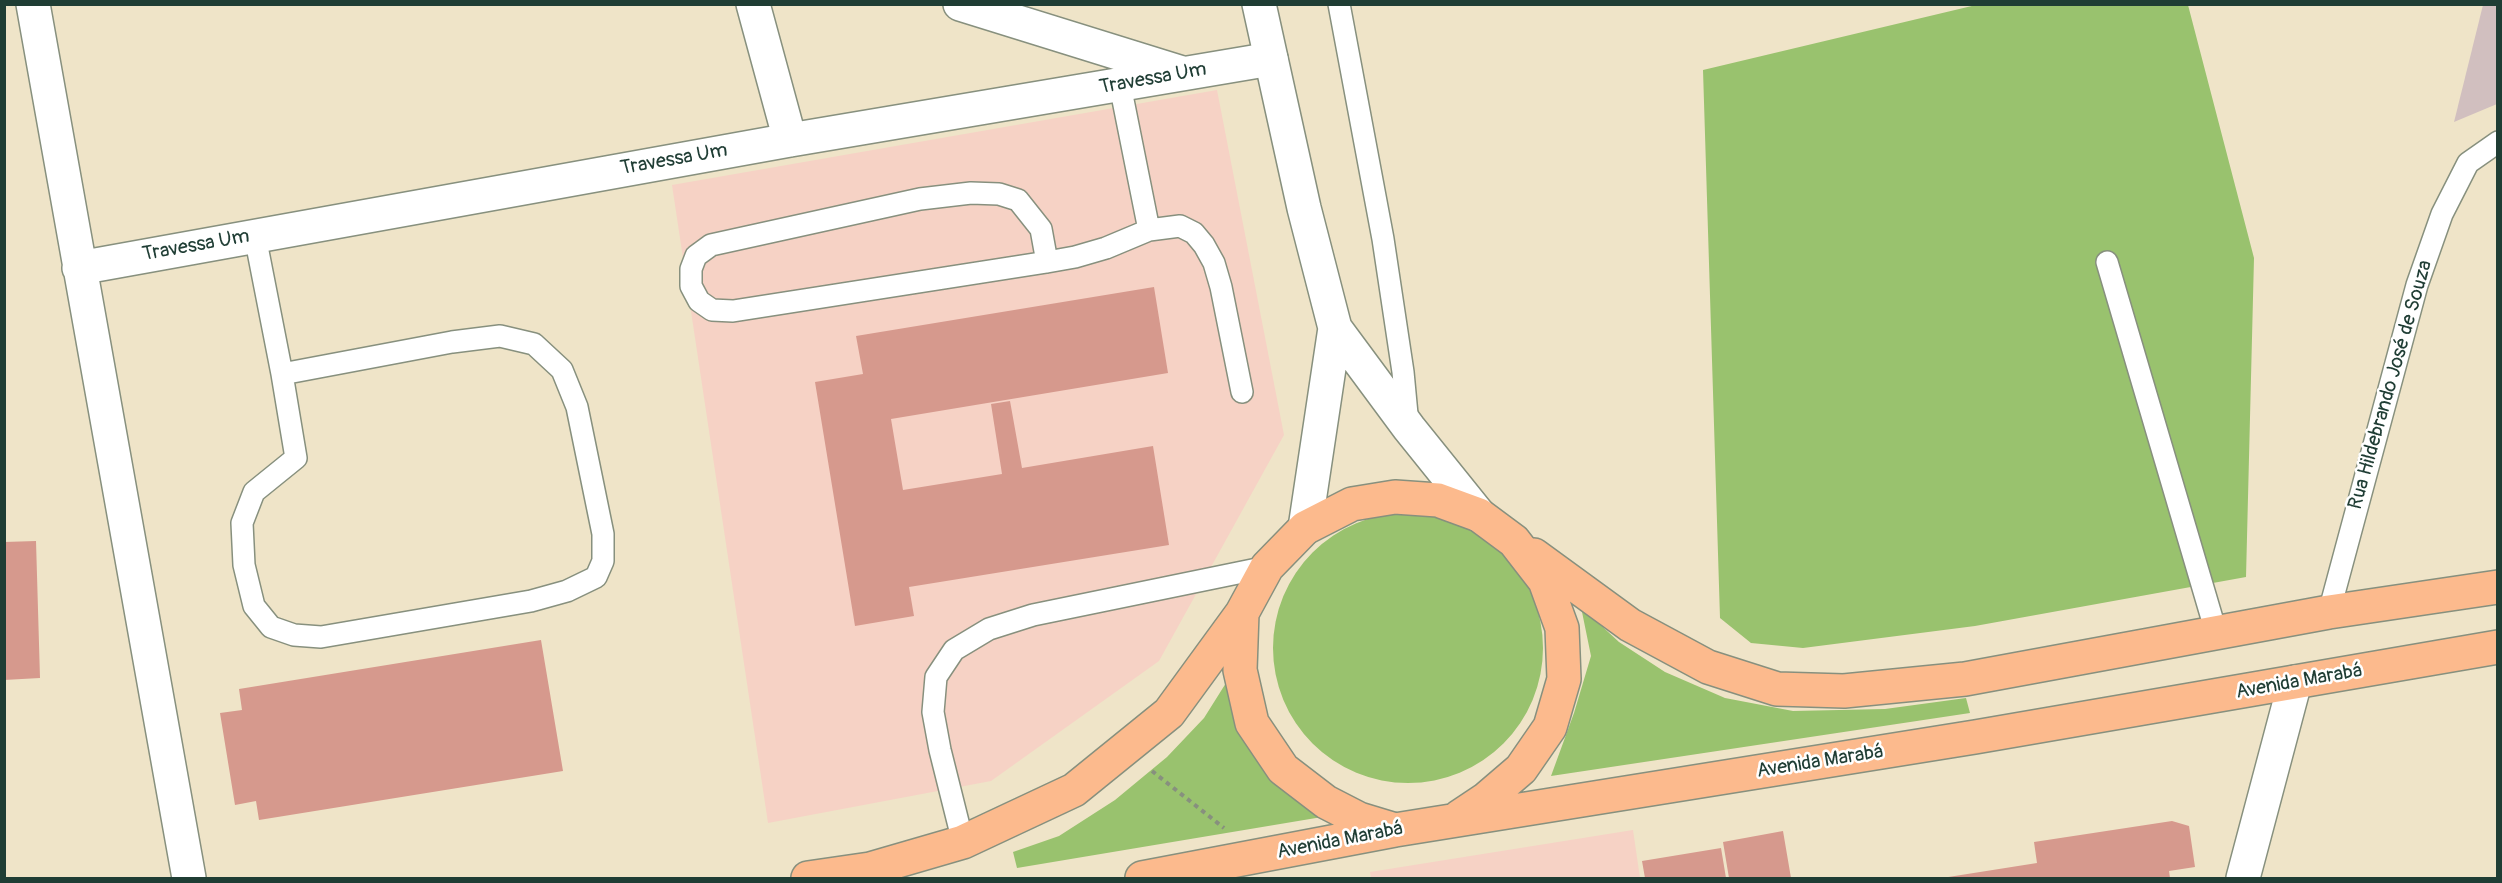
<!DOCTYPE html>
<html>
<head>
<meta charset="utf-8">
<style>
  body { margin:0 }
  #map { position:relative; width:2502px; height:883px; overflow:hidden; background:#efe4c8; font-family:Pangolin,sans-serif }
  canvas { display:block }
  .frame { position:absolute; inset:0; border:6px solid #1f3d34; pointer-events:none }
</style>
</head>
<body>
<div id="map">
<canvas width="2502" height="883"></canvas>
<div class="frame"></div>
</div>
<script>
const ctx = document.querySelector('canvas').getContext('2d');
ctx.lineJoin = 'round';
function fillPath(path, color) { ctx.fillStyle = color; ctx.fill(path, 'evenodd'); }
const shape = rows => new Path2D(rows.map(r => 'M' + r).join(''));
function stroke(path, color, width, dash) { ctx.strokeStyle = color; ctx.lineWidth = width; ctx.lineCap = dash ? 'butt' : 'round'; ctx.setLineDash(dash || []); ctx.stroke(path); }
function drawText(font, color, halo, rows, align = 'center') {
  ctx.font = font + ' Pangolin,sans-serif'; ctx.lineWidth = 5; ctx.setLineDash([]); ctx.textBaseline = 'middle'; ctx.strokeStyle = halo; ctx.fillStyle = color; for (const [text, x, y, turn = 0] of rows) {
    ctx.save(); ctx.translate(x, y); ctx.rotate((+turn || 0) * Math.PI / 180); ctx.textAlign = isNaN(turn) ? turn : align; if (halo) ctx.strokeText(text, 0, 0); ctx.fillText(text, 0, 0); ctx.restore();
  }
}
fillPath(shape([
  [1217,90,1284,435,1159,661,991,781,768,823,672,185],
  [1633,830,1640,878,1371,878,1370,872]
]), '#f6d2c5');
fillPath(shape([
  [2483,5,2497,5,2497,104,2454,122]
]), '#d1bfbf');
fillPath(shape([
  [1976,5,2188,5,2254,258,2246,577,1975,626,1803,648,1751,643,1720,618,1703,70],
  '1273 648a135 135 0 1 1 270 0a135 135 0 1 1-270 0Z',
  [1581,607,1619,642,1665,672,1725,698,1793,711,1885,709,1966,698,1970,713,1551,776,1574,713,1591,656],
  [1226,683,1233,717,1261,764,1322,817,1017,868,1013,852,1059,836,1115,800,1167,757,1204,718]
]), '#99c26e');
fillPath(shape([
  [1154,287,1168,373,891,419,903,490,1002,474,991,404,1010,401,1022,468,1153,446,1169,545,909,587,914,616,855,626,815,382,863,374,856,336],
  [36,541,40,678,4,680,4,542],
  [541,640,563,771,259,820,256,801,235,805,220,713,242,710,239,689],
  [2172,821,2189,826,2195,867,2169,871,2170,878,1942,878,2037,863,2034,842],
  [1783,831,1791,878,1729,878,1723,842],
  [1721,848,1726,878,1645,878,1642,861]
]), '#d6998d');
const service = shape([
  [1339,4,1383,239,1403,372,1408,425],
  [1120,85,1149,230,1180,226,1194,233,1204,245,1214,263,1221,287,1242,392],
  [255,236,282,374,296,458,254,492,242,523,244,565,254,606,271,627,294,635,321,637,531,601,567,591,596,577,603,561,603,534,577,407,562,370,534,344,500,336,452,342,282,374],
  [1047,262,1041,229,1018,200,999,194,971,193,920,199,711,245,696,256,691,269,691,286,699,301,712,310,733,311,1047,262,1075,257,1106,248,1149,230],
  [2107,262,2216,632],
  [2329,612,2417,285,2442,214,2468,163,2498,142],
  [963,842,940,750,933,712,936,677,954,650,989,629,1033,615,1267,567]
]);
const minor = shape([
  [33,4,189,878],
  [753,4,790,140],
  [960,4,1179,72],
  [79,268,790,140,1271,59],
  [2243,878,2295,682]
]);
const tertiary = shape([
  [1259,4,1304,208,1335,328,1409,428,1479,515],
  [1305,528,1335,328]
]);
const primary = shape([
  [1534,555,1630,625,1708,667,1777,689,1844,691,1965,679,2329,612,2498,587],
  [1242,613,1240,670,1252,723,1283,769,1326,802,1359,819,1392,829],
  [808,878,870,869,963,842,1074,790,1169,713,1242,613,1267,567,1305,528,1352,504,1395,497,1438,500,1479,515,1514,541,1545,581,1562,628,1564,679,1550,727,1521,769,1486,799,1459,817],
  [1142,878,1395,830,1975,737,2498,647]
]);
stroke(service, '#87907e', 24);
stroke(minor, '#87907e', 36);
stroke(tertiary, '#87907e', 36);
stroke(primary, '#87907e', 36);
stroke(shape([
  [1152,771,1224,828]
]), '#87907e', 4, [4.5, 4.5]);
stroke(service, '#fff', 21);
stroke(minor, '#fff', 33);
stroke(tertiary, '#fff', 33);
stroke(primary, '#fcba8d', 33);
drawText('20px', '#1f3d34', '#fff', [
  ["Travessa Um",1153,79,-10],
  ["Travessa Um",674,160,-10],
  ["Travessa Um",196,246,-10],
  ["Rua Hildebrando José de Souza",2391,385,-74],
  ["Avenida Marabá",2299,682,-10],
  ["Avenida Marabá",1820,762,-9],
  ["Avenida Marabá",1340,841,-11]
]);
</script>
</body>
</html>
